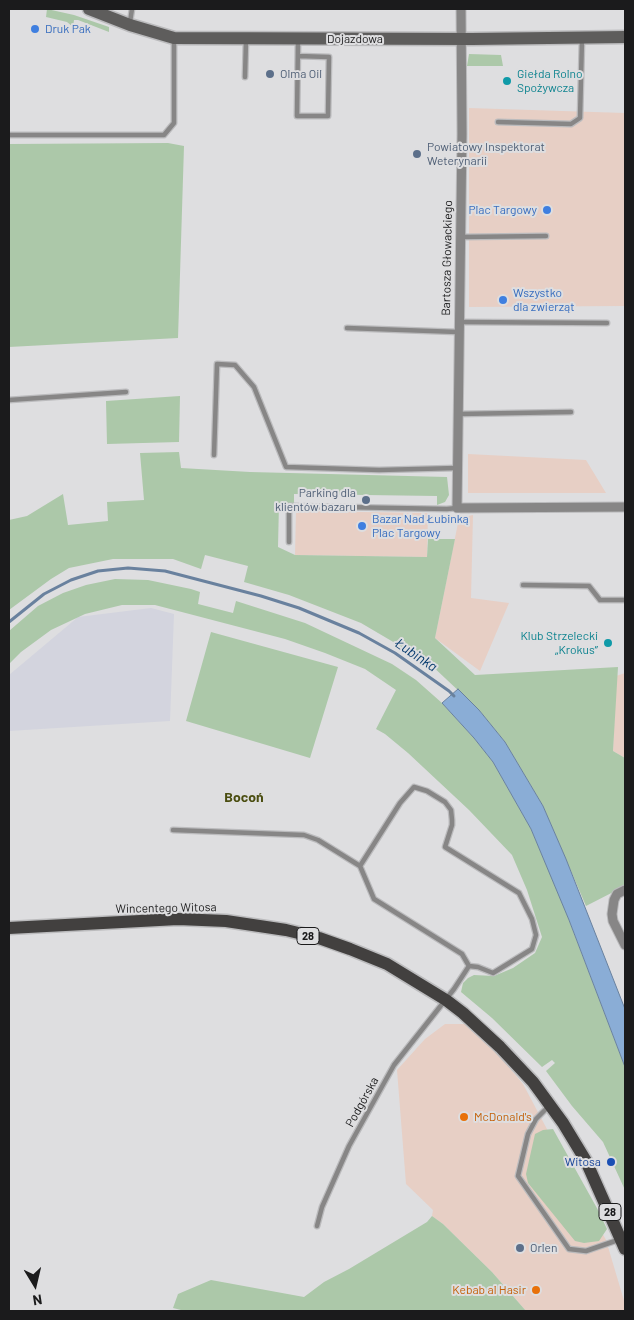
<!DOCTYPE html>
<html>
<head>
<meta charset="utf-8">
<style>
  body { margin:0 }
  #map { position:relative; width:634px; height:1320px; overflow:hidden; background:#dedee0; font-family:Barlow,sans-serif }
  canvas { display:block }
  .frame { position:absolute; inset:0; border:10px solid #1b1b1c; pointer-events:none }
  .north { position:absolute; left:10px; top:1260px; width:50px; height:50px; -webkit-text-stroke:4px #dedee0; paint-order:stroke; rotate:171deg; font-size:14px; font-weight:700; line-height:20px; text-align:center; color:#1b1b1c }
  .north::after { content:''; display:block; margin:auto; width:18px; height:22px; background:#1b1b1c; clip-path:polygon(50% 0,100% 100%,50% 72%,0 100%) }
</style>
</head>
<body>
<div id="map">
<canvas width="634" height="1320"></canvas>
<div class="frame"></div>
<div class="north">N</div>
</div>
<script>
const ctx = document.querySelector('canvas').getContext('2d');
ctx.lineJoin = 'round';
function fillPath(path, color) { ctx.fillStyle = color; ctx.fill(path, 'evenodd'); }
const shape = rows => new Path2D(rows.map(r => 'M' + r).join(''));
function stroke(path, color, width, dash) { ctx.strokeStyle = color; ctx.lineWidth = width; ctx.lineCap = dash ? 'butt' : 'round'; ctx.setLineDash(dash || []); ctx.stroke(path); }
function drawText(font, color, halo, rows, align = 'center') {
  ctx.font = font + ' Barlow,sans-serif'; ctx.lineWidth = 4; ctx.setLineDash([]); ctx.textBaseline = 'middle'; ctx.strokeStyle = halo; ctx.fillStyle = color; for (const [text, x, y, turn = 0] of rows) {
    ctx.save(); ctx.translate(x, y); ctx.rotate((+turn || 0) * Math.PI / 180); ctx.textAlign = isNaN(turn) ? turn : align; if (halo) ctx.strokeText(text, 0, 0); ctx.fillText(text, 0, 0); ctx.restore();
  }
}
fillPath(shape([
  [469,108,625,113,625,306,469,307],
  [468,454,586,460,606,493,468,493],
  [296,511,428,513,427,557,295,555],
  [473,515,471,598,509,603,480,671,435,638,459,518],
  [625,673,625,758,613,751,616,676],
  [445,1024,468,1024,482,1035,523,1084,606,1240,625,1304,625,1311,526,1311,492,1272,443,1224,432,1216,433,1210,406,1184,397,1070,425,1039]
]), '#e7cfc5');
fillPath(shape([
  [151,608,174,614,170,721,9,731,9,675,78,617]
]), '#d3d4de');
fillPath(shape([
  [47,9,74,15,109,27,109,32,78,20,74,20,73,27,67,22,46,17],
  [469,54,501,55,503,66,467,66],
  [168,143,184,146,178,338,9,347,9,144],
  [180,396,179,442,107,444,106,401],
  [179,452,181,468,250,472,447,477,449,495,445,502,437,505,437,496,294,494,294,503,279,503,278,547,295,555,427,557,428,539,455,539,435,638,475,675,618,667,613,751,625,758,625,886,586,906,543,806,505,742,479,710,429,663,361,623,289,595,244,582,248,566,205,555,201,569,173,559,113,559,69,568,51,579,9,610,9,520,27,516,63,494,68,525,108,521,107,502,144,500,140,453],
  [115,579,148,580,191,589,200,592,198,604,233,613,236,601,305,623,392,664,416,680,442,703,474,738,493,762,531,829,562,902,625,1067,625,1190,603,1142,572,1106,546,1071,555,1063,552,1060,542,1067,492,1018,461,992,463,983,468,978,474,975,494,976,513,968,535,953,542,937,527,890,512,855,469,810,408,753,385,734,376,729,396,690,365,669,325,653,285,639,155,605,122,605,85,614,51,630,21,652,9,664,9,631,38,606,63,593,86,585],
  [211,632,338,667,310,758,186,721],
  [553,1129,598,1210,607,1229,599,1241,584,1243,575,1241,528,1183,526,1174,535,1134,543,1130],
  [432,1216,443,1224,492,1272,526,1311,185,1311,173,1308,178,1294,211,1280,304,1297,324,1282,349,1269,427,1222]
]), '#acc8a9');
const water = shape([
  [458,689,479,710,505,742,543,806,566,859,625,1009,625,1067,569,920,531,829,493,762,474,738,442,703,458,689]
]);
fillPath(water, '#8aadd6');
stroke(water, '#69819e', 1);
stroke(shape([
  [9,622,44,594,71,580,98,571,128,568,165,571,261,596,299,608,359,633,395,653,449,691,454,696]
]), '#69819e', 3);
const lane = shape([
  [130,22,132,9],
  [298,56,329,57,328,116,297,116,298,41],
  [245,77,246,40],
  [498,122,571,124,580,118,582,39],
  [9,135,164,135,174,123,174,40],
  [461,237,546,236],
  [459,322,607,323],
  [347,328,458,332],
  [9,400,126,392],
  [458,414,571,412],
  [214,455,217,364,235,365,254,387,286,467,379,470,457,468],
  [289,542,289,506,447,509,457,508],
  [523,585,589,586,600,600,625,600],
  [173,830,304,835,318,840,360,866,374,899,462,954,469,966,454,989,394,1065,349,1146,322,1207,317,1226],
  [360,866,400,803,414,787,427,791,445,802,451,810,452,820,452,825,445,847,519,893,532,919,536,935,532,949,493,973,478,967,469,966],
  [549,1106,536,1119,528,1134,518,1176,569,1249,586,1251,618,1240]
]);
const street = shape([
  [461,9,462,134,457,508,625,507],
  [625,890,617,894,614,900,612,914,613,921,625,945]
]);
const secondary = shape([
  [89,9,130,25,174,38,472,39,625,37]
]);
const primary = shape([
  [9,928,178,919,226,921,286,930,319,938,350,949,387,964,446,1000,463,1013,500,1047,533,1082,563,1123,586,1161,625,1249]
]);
stroke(lane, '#bbbbbd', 7);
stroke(street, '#bbbbbd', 11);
stroke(secondary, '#bbbbbd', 15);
stroke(primary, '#bbbbbd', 15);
stroke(lane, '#878686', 4.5);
stroke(street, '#878686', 9);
stroke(secondary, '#5e5d5c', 12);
stroke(primary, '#42403f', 12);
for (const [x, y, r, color] of [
  [35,29,5,"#3f7fe0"],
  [270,74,5,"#5c6f8a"],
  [507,81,5,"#0f9aa8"],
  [417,154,5,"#5c6f8a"],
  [547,210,5,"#3f7fe0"],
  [503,300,5,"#3f7fe0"],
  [366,500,5,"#5c6f8a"],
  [362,526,5,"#3f7fe0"],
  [608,643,5,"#0f9aa8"],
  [464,1117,5,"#e8710a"],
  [611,1162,5,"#1a4fb4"],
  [520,1248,5,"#5c6f8a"],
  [536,1290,5,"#e8710a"]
]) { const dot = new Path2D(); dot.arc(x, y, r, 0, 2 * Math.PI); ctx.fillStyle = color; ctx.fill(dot); stroke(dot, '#dedee0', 2); }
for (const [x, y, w] of [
  [308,936,22],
  [610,1212,22]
]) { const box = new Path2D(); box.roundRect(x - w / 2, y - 8.5, w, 17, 4); ctx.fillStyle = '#dedee0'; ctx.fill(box); stroke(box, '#1b1b1c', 1); }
drawText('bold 11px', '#1b1b1c', null, [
  ["28",308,936],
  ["28",610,1212]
]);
drawText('12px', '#366cbe', '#dedee0', [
  ["Druk Pak",45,29],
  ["Plac Targowy",537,210,"right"],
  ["Wszystko",513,293],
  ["dla zwierząt",513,307],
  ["Bazar Nad Łubinką",372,519],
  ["Plac Targowy",372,533]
], 'left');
drawText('12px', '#1b1b1c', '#dedee0', [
  ["Dojazdowa",355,39],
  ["Bartosza Głowackiego",447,258,-89],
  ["Wincentego Witosa",166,908,-1],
  ["Podgórska",362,1102,-61]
]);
drawText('12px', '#4e5e75', '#dedee0', [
  ["Olma Oil",280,74],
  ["Powiatowy Inspektorat",427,147],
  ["Weterynarii",427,161],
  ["Parking dla",356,493,"right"],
  ["klientów bazaru",356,507,"right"],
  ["Orlen",530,1248]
], 'left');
drawText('12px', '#0d838f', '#dedee0', [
  ["Giełda Rolno",517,74],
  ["Spożywcza",517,88],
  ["Klub Strzelecki",598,636,"right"],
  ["„Krokus”",598,650,"right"]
], 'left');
drawText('12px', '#c56008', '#dedee0', [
  ["McDonald's",474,1117],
  ["Kebab al Hasir",526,1290,"right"]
], 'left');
drawText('12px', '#164399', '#dedee0', [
  ["Witosa",601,1162]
], 'right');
drawText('italic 14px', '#083c6f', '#dedee0', [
  ["Łubinka",416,655,34]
]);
drawText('bold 14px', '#4a4d10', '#dedee0', [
  ["Bocoń",244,797]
]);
</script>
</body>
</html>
